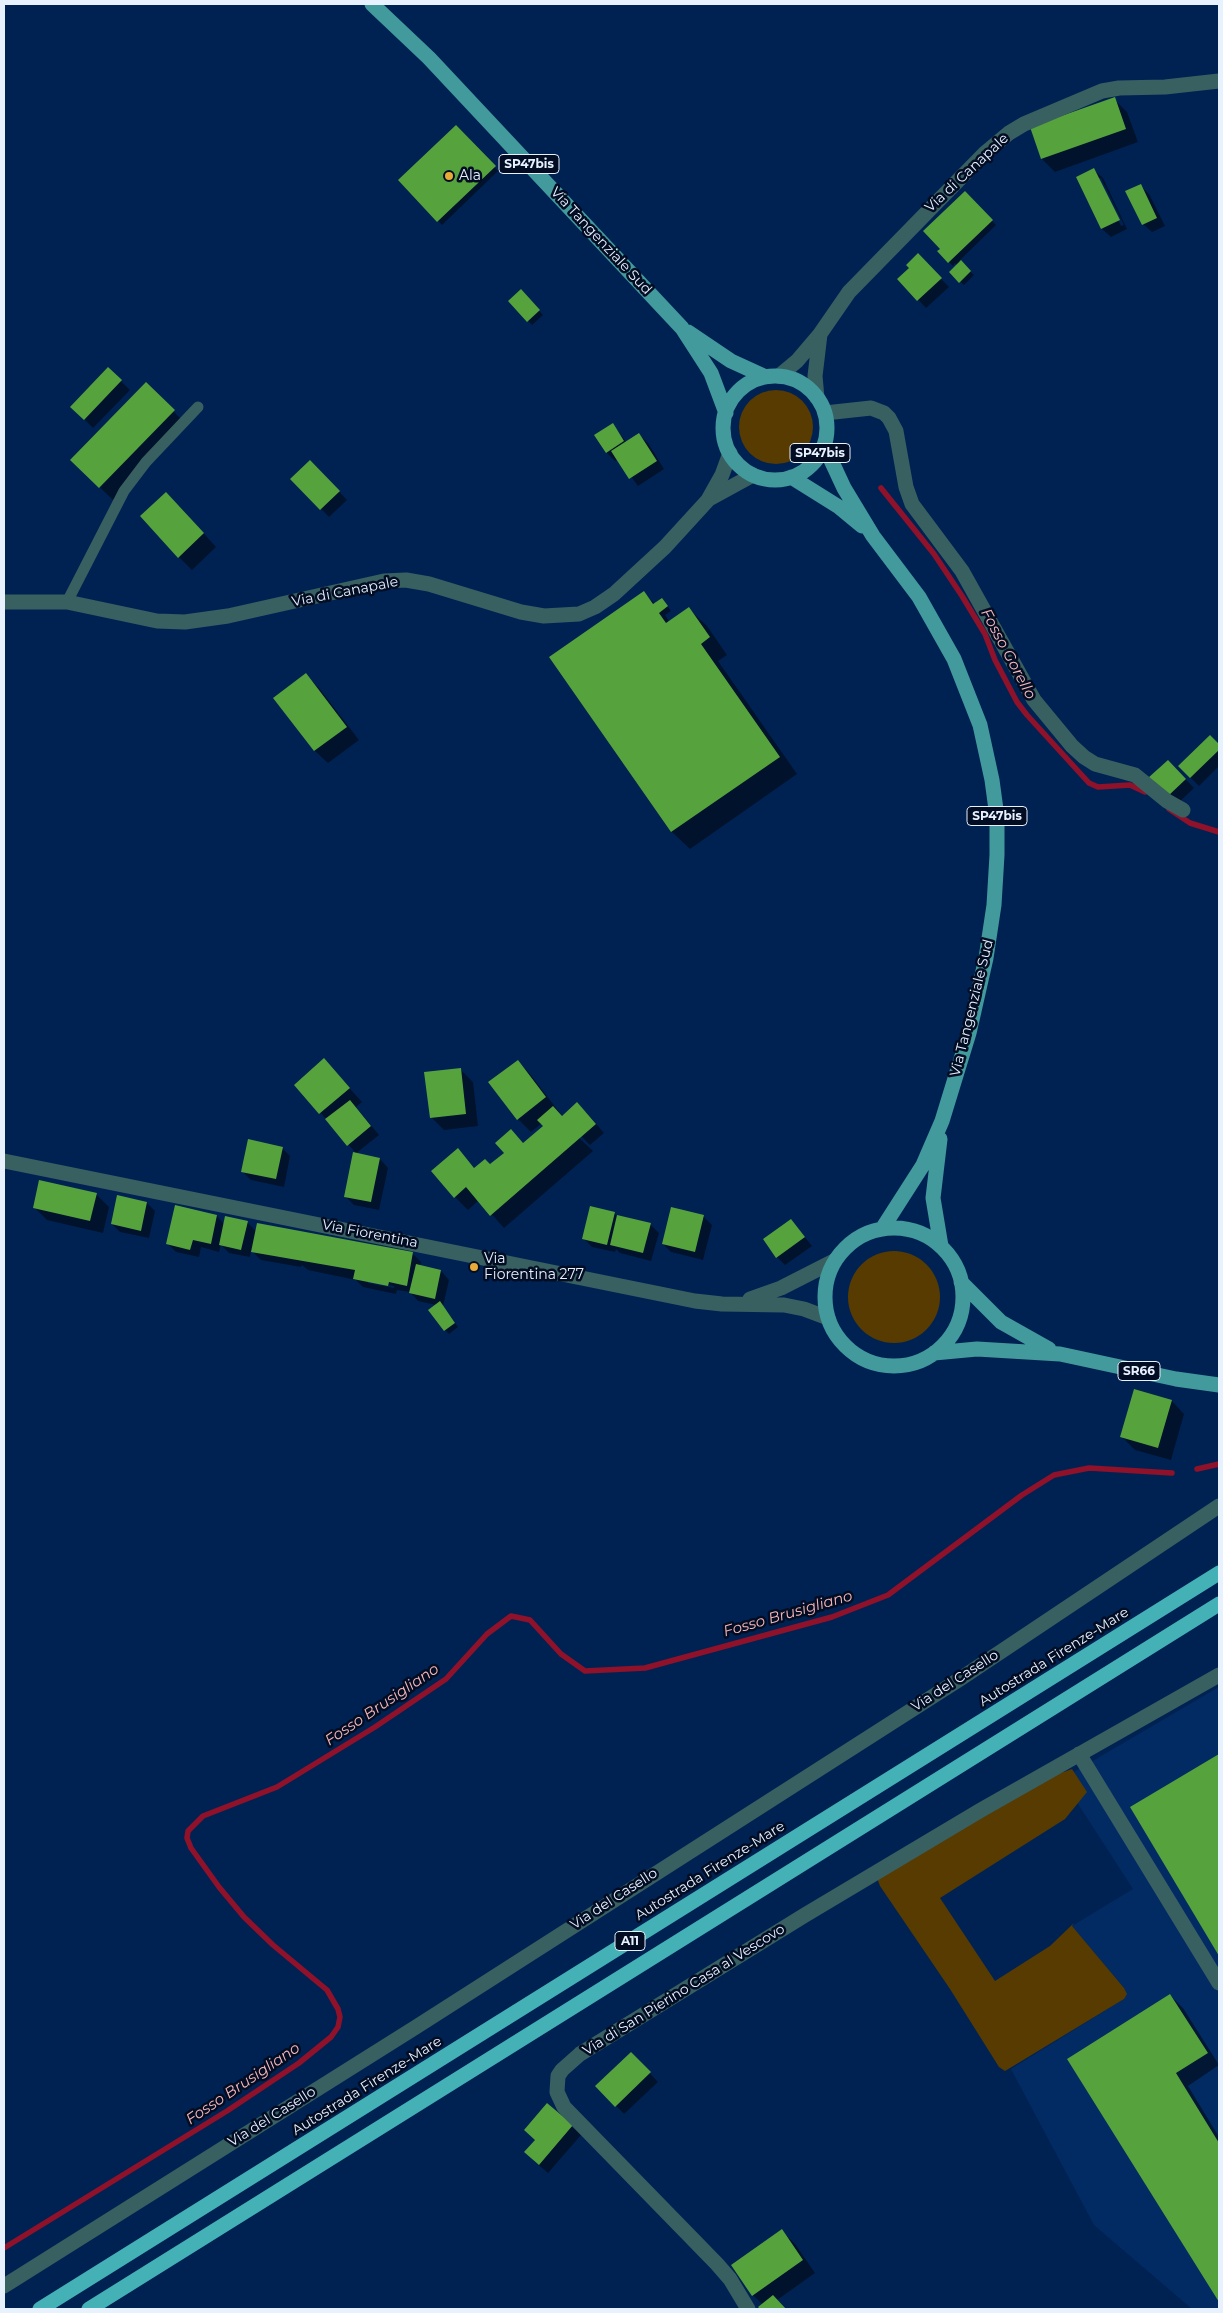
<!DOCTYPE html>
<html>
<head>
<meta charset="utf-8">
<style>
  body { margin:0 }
  #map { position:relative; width:1223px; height:2313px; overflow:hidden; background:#002253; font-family:Montserrat,sans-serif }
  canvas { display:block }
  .frame { position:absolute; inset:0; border:5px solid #e8f1fe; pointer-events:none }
</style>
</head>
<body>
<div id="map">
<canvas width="1223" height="2313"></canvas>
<div class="frame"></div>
</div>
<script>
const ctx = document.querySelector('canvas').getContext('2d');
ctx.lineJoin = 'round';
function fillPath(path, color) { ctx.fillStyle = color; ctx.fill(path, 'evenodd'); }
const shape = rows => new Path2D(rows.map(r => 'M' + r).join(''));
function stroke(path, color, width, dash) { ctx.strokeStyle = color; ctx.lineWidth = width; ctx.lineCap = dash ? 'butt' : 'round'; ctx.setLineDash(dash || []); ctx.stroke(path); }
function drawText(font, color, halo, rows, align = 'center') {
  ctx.font = font + ' Montserrat,sans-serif'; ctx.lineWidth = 5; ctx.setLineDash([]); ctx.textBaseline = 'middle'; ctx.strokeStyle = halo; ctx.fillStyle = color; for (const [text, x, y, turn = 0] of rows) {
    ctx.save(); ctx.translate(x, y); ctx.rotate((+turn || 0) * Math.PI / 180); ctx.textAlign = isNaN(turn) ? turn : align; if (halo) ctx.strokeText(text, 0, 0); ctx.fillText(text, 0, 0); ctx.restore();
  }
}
fillPath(shape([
  [1219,1687,1219,2309,1192,2309,1094,2225,1011,2069,1124,1999,1124,1988,1072,1926,1133,1889,1062,1779]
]), '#032b63');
fillPath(shape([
  '739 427a37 37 0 1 1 74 0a37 37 0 1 1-74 0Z',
  '848 1297a46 46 0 1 1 92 0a46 46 0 1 1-92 0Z',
  [1072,1769,1087,1792,1065,1819,940,1898,995,1981,1050,1946,1074,1923,1072,1926,1124,1988,1127,1994,1124,1999,1005,2071,999,2067,950,1989,880,1886,877,1878,1052,1776]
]), '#573b01');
fillPath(shape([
  [1114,99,1127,112,1138,142,1055,172,1042,159,1031,128],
  [456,127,498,171,442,225,399,180],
  [1094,170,1103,178,1127,229,1111,237,1102,229,1078,178],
  [1098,178,1101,178,1124,225,1121,226],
  [1140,185,1149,194,1165,226,1152,232,1143,224],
  [965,193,996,225,959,261,974,275,964,285,950,272,957,265,955,263,953,266,949,262,941,249],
  [918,255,949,287,926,308,899,279,911,268],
  [521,291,543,315,532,325,510,301],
  [108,369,130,390,93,428,72,407],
  [146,384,182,420,163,448,113,500,85,473],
  [613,425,627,443,639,435,648,443,664,469,638,486,618,459,615,461,607,453,595,436],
  [310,461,347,500,329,517,292,479],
  [179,506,216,547,192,570,179,557],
  [644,593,655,604,665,603,671,611,665,615,670,623,689,609,707,626,727,655,718,661,797,774,690,849,672,832,551,658],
  [306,675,319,688,359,740,328,763,315,751,275,698],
  [1210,736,1219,746,1219,766,1199,786,1179,766],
  [1168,761,1194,788,1176,805,1150,778],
  [324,1060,362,1102,356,1107,379,1135,355,1154,380,1159,388,1168,379,1210,354,1205,345,1196,355,1152,296,1085],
  [518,1061,530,1074,563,1117,586,1112,604,1133,590,1145,577,1132,575,1134,593,1151,504,1228,479,1200,468,1210,455,1197,458,1150,475,1169,491,1166,524,1144,545,1126,542,1123,531,1132,518,1119],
  [460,1069,473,1082,478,1126,444,1130,431,1117],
  [282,1148,290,1156,284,1187,251,1180,242,1171],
  [96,1194,109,1207,103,1233,47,1220,34,1207],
  [147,1203,155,1211,149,1238,120,1232,112,1224],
  [614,1213,618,1217,650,1224,659,1233,651,1261,620,1253,616,1249,615,1252,592,1247,583,1238],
  [217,1216,224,1224,247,1222,256,1231,412,1253,421,1262,420,1266,441,1271,449,1280,443,1306,458,1327,449,1334,445,1330,436,1305,418,1301,410,1292,397,1290,396,1294,363,1287,356,1280,308,1270,302,1265,301,1267,261,1260,251,1250,250,1257,229,1253,221,1245,219,1252,201,1247,199,1257,176,1252,168,1244],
  [368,1281,394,1286,394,1288,368,1283],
  [703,1216,712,1225,703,1260,671,1252,663,1244],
  [791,1220,812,1246,785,1265,777,1257],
  [1172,1401,1184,1414,1171,1460,1135,1450,1122,1437],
  [1219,1755,1219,1953,1132,1807],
  [1170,1995,1183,2008,1219,2065,1188,2086,1219,2137,1219,2300,1069,2059],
  [631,2054,658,2082,624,2114,597,2086],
  [548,2105,581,2135,548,2173,534,2161,536,2140],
  [782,2231,795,2244,815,2273,777,2300,785,2309,761,2309,760,2308,763,2305,753,2295]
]), '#0007');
stroke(shape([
  [881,488,934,554,962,596,985,634,995,660,1017,702,1027,715,1089,783,1098,787,1130,785,1145,792],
  [1169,809,1190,823,1219,832],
  [1197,1469,1219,1464],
  [4,2248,227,2111,299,2063,331,2037,338,2027,340,2017,338,2009,327,1990,273,1945,244,1917,219,1887,191,1848,187,1838,188,1831,203,1816,277,1787,375,1727,446,1679,487,1634,511,1616,530,1620,561,1654,585,1671,645,1668,832,1617,888,1595,1022,1495,1054,1475,1089,1468,1172,1473]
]), '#8f122a', 5.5);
fillPath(shape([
  [1115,97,1126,129,1041,159,1030,127],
  [456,125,496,166,437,222,398,180],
  [1094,168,1120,220,1101,229,1076,177],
  [1141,184,1157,218,1142,225,1125,191],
  [965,191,993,220,948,263,937,251,940,249,923,231],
  [918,253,942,278,917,301,897,279,909,268,906,265],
  [961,260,971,271,959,283,949,272],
  [521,289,540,310,527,322,508,301],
  [108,367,122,380,84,420,70,407],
  [146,382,175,410,99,488,70,460],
  [613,423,624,441,606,453,594,435],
  [639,433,657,461,629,479,611,451],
  [310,460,340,491,320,510,290,479],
  [166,492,204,533,178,558,140,516],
  [644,591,653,604,662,598,668,606,659,613,666,623,689,607,710,637,701,644,780,757,671,832,549,657],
  [306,673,347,727,314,751,273,698],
  [1210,735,1219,744,1219,750,1190,778,1178,766],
  [1168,760,1186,779,1167,797,1148,778],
  [324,1058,350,1088,319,1114,294,1085],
  [518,1060,546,1097,517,1120,488,1082],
  [461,1068,466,1114,430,1118,424,1072],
  [350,1100,371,1126,347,1146,325,1119],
  [577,1102,596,1124,490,1216,466,1187,454,1198,431,1171,458,1148,474,1168,485,1159,490,1164,504,1153,495,1143,511,1129,523,1143,543,1126,537,1120,553,1106,562,1116],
  [248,1139,283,1147,276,1179,241,1172],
  [353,1152,380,1158,371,1202,344,1197],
  [39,1180,97,1193,90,1221,33,1208],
  [117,1195,147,1202,141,1231,111,1224],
  [175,1205,217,1215,211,1244,193,1240,190,1250,166,1244],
  [590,1206,615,1212,607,1245,582,1239],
  [671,1207,704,1215,695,1252,662,1244],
  [617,1215,651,1223,643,1253,610,1245],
  [225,1216,248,1221,241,1250,219,1245],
  [791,1219,805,1237,776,1258,763,1239],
  [257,1223,413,1252,407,1286,389,1282,388,1286,353,1279,355,1270,251,1252],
  [416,1264,441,1270,435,1299,409,1293],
  [440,1301,455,1323,444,1331,428,1310],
  [1134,1389,1172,1400,1158,1448,1120,1437],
  [1219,1754,1219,1956,1130,1807],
  [1170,1994,1208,2053,1176,2073,1219,2143,1219,2302,1067,2059],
  [631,2052,651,2072,615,2107,595,2086],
  [547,2103,573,2125,539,2165,524,2152,535,2140,524,2130],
  [782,2229,803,2260,752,2296,731,2265],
  [773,2295,786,2309,760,2309,758,2307]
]), '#56a23c');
stroke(shape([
  [67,602,124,491,146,462,198,407]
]), '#396061', 11);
stroke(shape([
  [779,376,797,361,820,334,849,292,985,153,1009,133,1024,124,1102,91,1119,88,1165,87,1219,81],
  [817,398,815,376,820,334],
  [825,413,871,408,884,413,889,418,896,431,906,487,912,504,962,571,1034,700,1072,746,1084,757,1095,764,1135,775,1167,801,1183,810],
  [711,498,753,475],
  [4,602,67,602,157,621,185,622,228,616,384,581,406,580,429,584,521,612,544,616,579,614,595,607,614,594,665,547,708,500,722,475,730,453],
  [1079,1754,1219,1983],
  [748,2309,730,2279,717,2264,564,2107,557,2092,558,2076,562,2070,580,2054,805,1915,981,1810,1219,1675]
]), '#396061', 15);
stroke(shape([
  [4,1161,695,1301,722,1304,784,1305,804,1309,828,1318],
  [750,1299,781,1288,834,1261],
  [4,2286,416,2027,960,1679,1219,1506]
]), '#396061', 15);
stroke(shape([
  [372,4,429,58,682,328,711,373,726,413],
  [688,332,731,361,766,377],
  '723 428a52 52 0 1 1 104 0a52 52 0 1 1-104 0Z',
  [824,445,844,488,873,536,919,597,954,659,980,725,992,780,997,817,997,855,994,905,986,958,969,1033,942,1121,923,1165,882,1229],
  [791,477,839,507,862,526],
  [940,1139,933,1198,941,1246],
  '825 1297a69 69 0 1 1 138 0a69 69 0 1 1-138 0Z',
  [961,1282,1001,1322,1049,1349],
  [934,1353,977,1349,1060,1354,1176,1379,1219,1385]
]), '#429a9d', 15);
stroke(shape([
  [40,2309,1219,1573],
  [89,2309,1219,1604]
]), '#43b1b5', 15);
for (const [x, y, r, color] of [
  [449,176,5,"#e9ab38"],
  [474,1267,5,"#e9ab38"]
]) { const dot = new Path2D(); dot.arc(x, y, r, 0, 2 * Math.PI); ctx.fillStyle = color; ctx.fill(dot); stroke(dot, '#020d23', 2); }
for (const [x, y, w] of [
  [529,164,60],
  [820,453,60],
  [997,816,60],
  [1139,1371,42],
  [630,1941,30]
]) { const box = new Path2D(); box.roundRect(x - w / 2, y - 9.5, w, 19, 4); ctx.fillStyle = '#020d23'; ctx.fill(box); stroke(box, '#e8f1fe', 1); }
drawText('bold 12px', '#e8f1fe', null, [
  ["SP47bis",529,164],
  ["SP47bis",820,453],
  ["SP47bis",997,816],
  ["SR66",1139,1371],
  ["A11",630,1941]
]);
drawText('14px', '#e8f1fe', '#020d23', [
  ["Via di Canapale",967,173,-43],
  ["Via Tangenziale Sud",601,241,47],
  ["Via di Canapale",345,592,-11],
  ["Via Tangenziale Sud",972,1008,-76],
  ["Via Fiorentina",370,1234,11],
  ["Autostrada Firenze-Mare",1054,1657,-32],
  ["Via del Casello",955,1681,-33],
  ["Autostrada Firenze-Mare",710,1871,-32],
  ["Via del Casello",614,1899,-33],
  ["Via di San Pierino Casa al Vescovo",684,1990,-32],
  ["Autostrada Firenze-Mare",367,2086,-32],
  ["Via del Casello",272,2117,-32]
]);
drawText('14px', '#e8f1fe', '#020d23', [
  ["Ala",459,176],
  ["Via",484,1259],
  ["Fiorentina 277",484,1275]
], 'left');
drawText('italic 15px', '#f7b7b8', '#020d23', [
  ["Fosso Gorello",1008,654,62],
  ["Fosso Brusigliano",788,1614,-16],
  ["Fosso Brusigliano",382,1705,-34],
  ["Fosso Brusigliano",243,2084,-34]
]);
</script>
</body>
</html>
